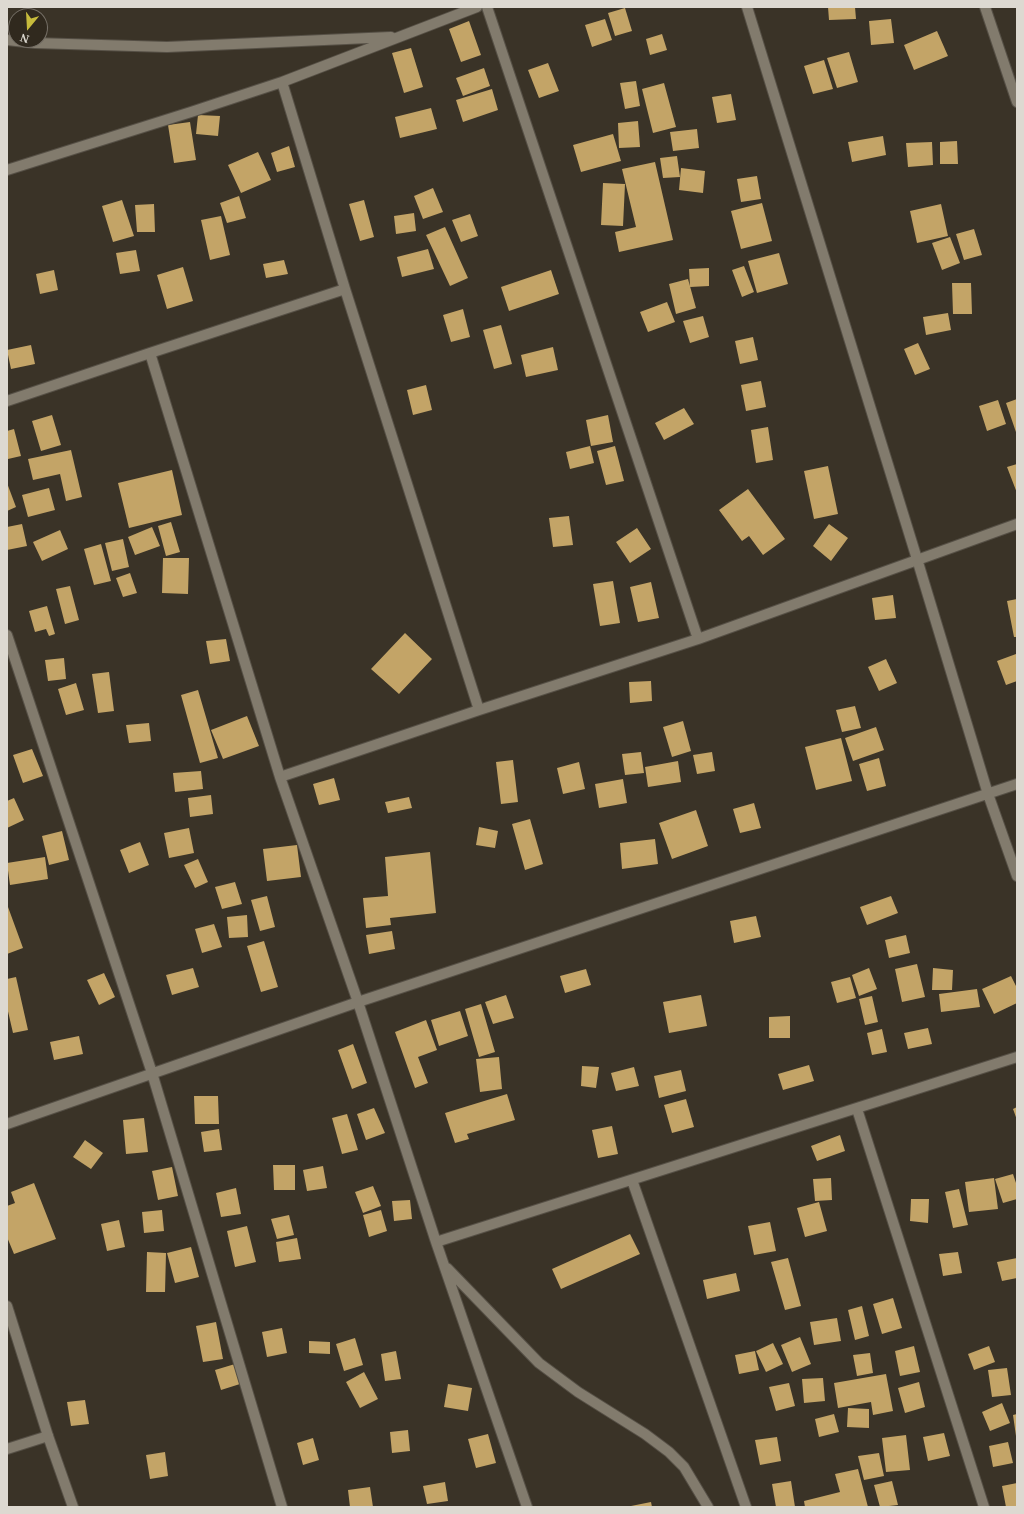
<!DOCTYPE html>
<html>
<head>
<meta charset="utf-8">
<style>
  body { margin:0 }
  #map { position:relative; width:1024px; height:1514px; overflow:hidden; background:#3a3327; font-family:"Noto Serif",serif }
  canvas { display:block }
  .frame { position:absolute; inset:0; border:8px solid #ddd9d1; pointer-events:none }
  .north { position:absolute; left:8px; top:8px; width:40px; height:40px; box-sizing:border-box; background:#30291e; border:1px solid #756f66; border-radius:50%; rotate:198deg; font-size:11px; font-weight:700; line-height:16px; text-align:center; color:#ddd9d1 }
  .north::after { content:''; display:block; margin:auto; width:14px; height:18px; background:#c7bb3c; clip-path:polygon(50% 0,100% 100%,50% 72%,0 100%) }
</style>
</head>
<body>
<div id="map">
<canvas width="1024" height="1514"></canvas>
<div class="frame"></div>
<div class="north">N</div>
</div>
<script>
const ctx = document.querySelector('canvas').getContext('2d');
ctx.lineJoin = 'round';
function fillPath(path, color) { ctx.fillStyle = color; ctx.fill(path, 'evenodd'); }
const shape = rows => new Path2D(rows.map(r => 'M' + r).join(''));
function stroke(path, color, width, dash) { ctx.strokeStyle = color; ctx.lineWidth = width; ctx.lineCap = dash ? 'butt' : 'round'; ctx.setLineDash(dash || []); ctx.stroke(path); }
fillPath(shape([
  [828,7,855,7,856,19,829,20],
  [625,8,632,31,615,36,608,13],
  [605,19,612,40,592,47,585,25],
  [891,19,894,43,871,45,869,21],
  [469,21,481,55,461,62,449,29],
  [937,31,948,56,914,70,904,45],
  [662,34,667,50,650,55,646,39],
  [411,48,423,87,404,93,392,53],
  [849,52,858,82,837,88,827,58],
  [824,60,833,89,813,94,804,66],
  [548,63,559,91,539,98,528,70],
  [484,68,490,86,463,96,456,78],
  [636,81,640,106,625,109,620,83],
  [664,83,676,127,653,133,642,89],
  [492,89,498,110,463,122,456,100],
  [731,94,736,120,717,123,712,97],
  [431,108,437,129,400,138,395,117],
  [198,115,220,116,218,136,196,134],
  [638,121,640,147,619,148,618,123],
  [190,122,196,160,174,163,168,125],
  [697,129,699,148,673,151,670,132],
  [613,134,621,161,581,172,573,145],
  [883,136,886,155,852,162,848,142],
  [957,141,958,164,940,164,940,142],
  [932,142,933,165,908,167,906,143],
  [289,146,295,167,277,172,271,153],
  [258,152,271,180,241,193,228,165],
  [677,156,680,177,663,178,660,158],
  [655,162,673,240,619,252,615,232,636,227,622,169],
  [681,168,705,171,703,193,679,190],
  [757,176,761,199,741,202,737,179],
  [603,183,625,184,623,226,601,225],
  [433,188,443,212,423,219,414,196],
  [239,196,246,218,227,223,220,203],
  [122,200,134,236,113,242,102,206],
  [364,200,374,237,360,241,349,204],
  [762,203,772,241,741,249,731,211],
  [154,204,155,232,137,232,135,205],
  [941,204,948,236,917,243,910,211],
  [414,213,416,231,396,234,394,216],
  [470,214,478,236,461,242,452,220],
  [221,216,230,255,210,260,201,220],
  [445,227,468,278,450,286,426,235],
  [974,229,982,255,964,260,956,234],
  [950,237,960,263,942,270,932,243],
  [428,249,434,269,402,277,397,257],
  [136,250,140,271,120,274,116,253],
  [779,253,788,284,757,293,748,261],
  [284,260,288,274,266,278,263,264],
  [744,266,754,292,742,297,732,270],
  [183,267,193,301,167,309,157,275],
  [709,268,709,286,690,287,689,269],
  [54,270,58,290,40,294,36,274],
  [551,270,559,294,509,311,501,287],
  [688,279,696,308,676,314,669,284],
  [952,283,971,283,972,314,953,314],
  [667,302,675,322,648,332,640,312],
  [463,309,470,337,451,342,443,315],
  [948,313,951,330,926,335,923,317],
  [703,316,709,337,690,343,683,321],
  [501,325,512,364,494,369,483,330],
  [753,337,758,360,740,364,735,341],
  [918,343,930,369,915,375,904,349],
  [31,345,35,364,11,369,7,350],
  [553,347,558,370,526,377,521,355],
  [761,381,766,407,746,411,741,385],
  [426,385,432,410,413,415,407,390],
  [1017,399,1017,435,1006,403],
  [998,400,1006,424,987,431,979,406],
  [684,408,694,424,664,440,655,423],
  [52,415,61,445,41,451,32,421],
  [608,415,613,442,591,446,586,420],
  [768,427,773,460,756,463,751,430],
  [14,429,21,456,8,459,7,456,7,431],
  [590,446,594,463,570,469,566,452],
  [615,446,624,481,606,485,597,451],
  [71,450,82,497,66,501,60,474,33,480,28,459],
  [1017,464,1017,493,1007,467],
  [828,466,838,514,814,519,804,471],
  [172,470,182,515,129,528,118,483],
  [7,483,16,507,7,511],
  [49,488,55,510,28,517,22,495],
  [748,489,785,539,763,555,749,536,742,541,719,510],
  [569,516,573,545,553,547,549,518],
  [171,522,180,552,166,556,158,526],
  [22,524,27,546,7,550,7,527],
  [829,524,848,538,831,561,813,546],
  [152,527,160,546,135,555,128,537],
  [637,528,651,549,630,563,616,542],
  [60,530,68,549,42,561,33,542],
  [123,539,129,567,112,571,105,543],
  [101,544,111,581,94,585,84,549],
  [163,558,189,558,188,594,162,593],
  [130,573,137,593,123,597,116,578],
  [613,581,620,623,600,626,593,584],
  [651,582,659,618,638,622,630,587],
  [70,586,79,620,65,624,56,589],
  [893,595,896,618,875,620,872,598],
  [1017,599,1017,637,1014,637,1007,601],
  [47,606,55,634,49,636,46,629,35,632,29,611],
  [405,633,432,659,399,694,371,669],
  [226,639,230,661,210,664,206,641],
  [1016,654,1017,657,1017,681,1006,685,997,661],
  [64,658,66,679,48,681,45,660],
  [886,659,897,683,879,691,868,667],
  [109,672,114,711,98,713,92,674],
  [651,681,652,701,630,703,629,682],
  [76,683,84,710,66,715,58,689],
  [198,690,218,758,200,763,181,695],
  [855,706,861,728,842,732,836,710],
  [247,716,259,746,223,759,211,730],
  [683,721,691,751,672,757,663,727],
  [149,723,151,741,129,743,126,725],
  [876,727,884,750,853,761,845,738],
  [841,738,852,781,816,790,805,747],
  [32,749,43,776,23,783,13,755],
  [641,752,644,773,625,775,622,754],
  [712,752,715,771,697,774,693,755],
  [879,758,886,786,867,791,859,764],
  [513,760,518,802,501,804,496,762],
  [678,761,681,782,648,787,645,767],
  [579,762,585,789,563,794,557,768],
  [201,771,203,789,175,792,173,773],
  [334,778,340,800,319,805,313,784],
  [623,779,627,803,599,808,595,784],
  [211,795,213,814,190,817,188,798],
  [409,797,412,808,388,813,385,802],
  [14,798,24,820,7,828,7,801],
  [754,803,761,828,740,833,733,809],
  [696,810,708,846,672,859,659,823],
  [530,819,543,864,525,870,512,824],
  [479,827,498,831,495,848,476,845],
  [189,828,194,853,169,858,164,833],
  [62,831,69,860,49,865,42,836],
  [655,839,658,864,622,869,620,843],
  [140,842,149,865,129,873,120,850],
  [297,845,301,877,267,881,263,849],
  [430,852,436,913,390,918,391,925,366,928,363,898,388,896,385,857],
  [45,857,48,879,10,885,7,863],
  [198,859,208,882,195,888,184,865],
  [235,882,242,904,222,909,215,887],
  [267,896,275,927,260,931,251,900],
  [891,896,898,913,867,925,860,907],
  [7,907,8,907,23,948,7,954],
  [247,915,248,937,229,938,227,917],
  [756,916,761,937,734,943,730,921],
  [214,924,222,947,202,953,195,929],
  [392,931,395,949,369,954,366,935],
  [906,935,910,953,889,958,885,940],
  [264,941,278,987,261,992,247,946],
  [917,964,925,997,902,1002,895,969],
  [193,968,199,987,172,995,166,975],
  [869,968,877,989,859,996,852,975],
  [933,968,953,970,952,990,932,990],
  [586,969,591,985,565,993,560,976],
  [104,973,115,997,99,1005,87,980],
  [1011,976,1017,988,1017,1003,994,1014,982,989],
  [16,977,28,1030,13,1033,7,1007,7,979],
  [850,977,856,998,837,1003,831,982],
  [977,989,980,1007,941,1012,939,994],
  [506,995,514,1018,493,1024,485,1002],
  [701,995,707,1026,669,1033,663,1002],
  [872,996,878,1022,865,1025,859,999],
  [481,1004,495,1052,479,1057,465,1009],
  [460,1011,468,1036,439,1046,431,1020],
  [790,1016,790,1038,769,1038,769,1017],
  [426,1020,437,1050,418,1057,428,1083,415,1088,395,1032],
  [928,1028,932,1044,908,1049,904,1033],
  [882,1029,887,1052,872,1055,867,1033],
  [79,1036,83,1054,54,1060,50,1042],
  [353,1044,367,1083,352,1089,338,1050],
  [499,1057,502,1089,480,1092,476,1059],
  [809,1065,814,1081,783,1090,778,1074],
  [582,1066,599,1067,596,1088,581,1086],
  [634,1067,639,1086,616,1091,611,1073],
  [681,1070,686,1091,659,1098,654,1076],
  [507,1094,515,1120,467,1134,469,1139,455,1143,445,1113],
  [194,1096,218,1096,219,1124,195,1124],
  [686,1099,694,1127,672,1133,664,1105],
  [1017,1107,1017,1120,1013,1109],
  [374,1108,385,1133,366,1140,357,1114],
  [347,1114,358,1150,342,1154,332,1118],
  [144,1118,148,1152,126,1154,123,1120],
  [612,1126,618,1154,598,1158,592,1130],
  [219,1129,222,1150,204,1152,201,1132],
  [840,1135,845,1151,817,1161,811,1146],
  [85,1140,103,1153,91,1169,73,1157],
  [273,1165,295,1165,295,1190,274,1190],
  [323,1166,327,1188,307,1191,303,1170],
  [172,1167,178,1196,158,1200,152,1171],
  [1013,1174,1017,1186,1017,1199,1003,1203,995,1179],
  [831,1178,832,1200,815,1201,813,1179],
  [994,1178,998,1209,969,1212,965,1182],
  [34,1183,56,1239,14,1254,7,1237,7,1206,15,1203,11,1192],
  [373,1186,381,1206,363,1213,355,1192],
  [236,1188,241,1214,221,1217,216,1193],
  [959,1189,968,1225,953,1228,945,1192],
  [911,1199,929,1199,928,1223,910,1221],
  [410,1200,412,1219,394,1221,392,1201],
  [819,1202,827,1231,805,1237,797,1208],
  [162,1210,164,1231,144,1233,142,1212],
  [381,1210,387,1231,369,1237,363,1215],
  [289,1215,294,1235,277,1239,271,1219],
  [119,1220,125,1247,107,1251,101,1224],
  [770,1222,776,1251,754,1255,748,1226],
  [247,1226,256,1262,235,1267,227,1231],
  [630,1234,640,1254,561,1289,552,1269],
  [297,1238,301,1259,279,1262,276,1242],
  [191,1247,199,1277,175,1283,167,1253],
  [147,1252,166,1253,165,1292,146,1292],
  [958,1252,962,1273,943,1276,939,1254],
  [788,1258,801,1306,785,1310,771,1262],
  [1017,1258,1017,1278,1002,1281,997,1262],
  [736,1273,740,1291,707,1299,703,1280],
  [893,1298,902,1328,882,1334,873,1304],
  [862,1306,869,1336,855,1340,848,1310],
  [837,1318,841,1341,814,1345,810,1322],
  [216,1322,223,1359,203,1362,196,1326],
  [282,1328,287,1353,267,1357,262,1332],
  [800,1337,811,1364,792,1372,781,1345],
  [355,1338,363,1365,344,1371,336,1344],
  [309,1341,330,1342,330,1354,309,1353],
  [773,1343,783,1364,766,1372,756,1351],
  [914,1346,920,1372,900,1376,895,1351],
  [989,1346,995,1362,974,1370,968,1354],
  [396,1351,401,1379,385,1381,381,1354],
  [755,1351,759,1370,739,1374,735,1355],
  [870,1353,873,1373,857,1376,853,1355],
  [235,1364,240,1384,221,1390,215,1370],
  [1007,1368,1011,1395,992,1397,988,1370],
  [364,1372,378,1399,360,1408,346,1382],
  [886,1374,893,1411,873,1415,871,1402,838,1408,834,1383],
  [823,1378,825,1401,804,1403,802,1379],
  [919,1382,925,1407,905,1413,898,1388],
  [789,1383,795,1406,776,1411,769,1387],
  [448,1384,472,1388,468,1411,444,1407],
  [85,1400,89,1424,71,1426,67,1402],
  [1002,1403,1010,1423,990,1431,982,1412],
  [848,1408,869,1409,869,1428,847,1427],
  [834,1414,839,1432,819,1437,815,1419],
  [1017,1414,1017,1436,1016,1436,1013,1415],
  [408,1430,410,1451,392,1453,390,1432],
  [944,1433,950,1456,928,1461,923,1437],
  [488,1434,496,1463,476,1468,468,1439],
  [906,1435,910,1470,886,1472,882,1438],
  [777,1437,781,1461,760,1465,755,1440],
  [313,1438,319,1460,303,1465,297,1443],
  [1008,1442,1013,1463,993,1467,989,1446],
  [165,1452,168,1476,150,1479,146,1455],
  [879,1453,884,1476,864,1480,858,1456],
  [858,1469,868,1507,805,1507,804,1501,840,1492,835,1474],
  [791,1481,795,1507,776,1507,772,1484],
  [892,1481,898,1505,880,1507,874,1485],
  [445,1482,448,1501,427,1504,423,1486],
  [1017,1483,1017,1507,1006,1507,1002,1486],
  [370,1487,373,1507,350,1507,348,1490],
  [651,1502,652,1507,631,1507,631,1506]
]), '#c3a467');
const lane = shape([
  [7,1449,48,1436]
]);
const street = shape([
  [487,7,698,639],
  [747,7,917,559,988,794,1017,876],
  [985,7,1017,102],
  [7,40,35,43,167,47,391,37],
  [282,82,345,289,479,710],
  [7,170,191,112,282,82,477,7],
  [150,353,280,777,358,1002,436,1242,527,1507],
  [7,401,150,353,345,289],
  [7,635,152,1073,282,1507],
  [280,777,479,710,698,639,1017,524],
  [857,1109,984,1507],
  [7,1124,358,1002,1017,784],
  [632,1180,746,1507],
  [436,1242,1017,1057],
  [447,1268,539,1363,578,1392,645,1434,669,1452,684,1467,708,1507],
  [7,1306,48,1436,73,1507]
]);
stroke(lane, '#565046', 12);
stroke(street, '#565046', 12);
stroke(lane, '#827b6d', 10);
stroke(street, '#827b6d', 10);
</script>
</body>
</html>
